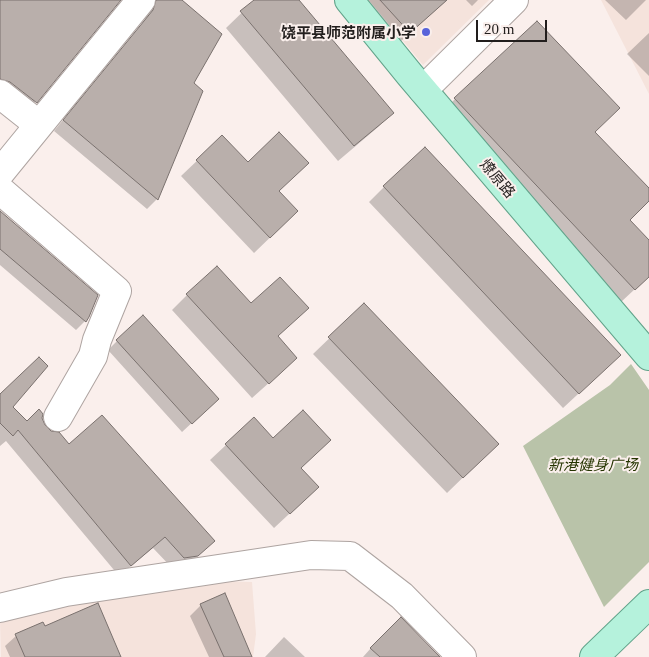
<!DOCTYPE html>
<html>
<head>
<meta charset="utf-8">
<style>
  body { margin:0 }
  #map { position:relative; width:649px; height:657px; overflow:hidden; background:#faefec; font-family:Georgia,serif }
  canvas { display:block }
  .scale { position:absolute; left:476px; top:20px; width:71px; height:22px; box-sizing:border-box; border:2px solid #221e1d; border-top:0; padding-left:6px; font-size:15px; line-height:18px; white-space:nowrap; color:#221e1d; -webkit-text-stroke:4px #faefec; paint-order:stroke }
</style>
</head>
<body>
<div id="map">
<canvas width="649" height="657"></canvas>
<div class="scale">20 m</div>
</div>
<script>
const ctx = document.querySelector('canvas').getContext('2d');
ctx.lineJoin = 'round';
function fillPath(path, color) { ctx.fillStyle = color; ctx.fill(path, 'evenodd'); }
const shape = rows => new Path2D(rows.map(r => 'M' + r).join(''));
function stroke(path, color, width, dash) { ctx.strokeStyle = color; ctx.lineWidth = width; ctx.lineCap = dash ? 'butt' : 'round'; ctx.setLineDash(dash || []); ctx.stroke(path); }
function drawText(font, color, halo, rows, align = 'center') {
  ctx.font = font + ' Georgia,"Noto Sans SC",serif'; ctx.lineWidth = 4; ctx.setLineDash([]); ctx.textBaseline = 'middle'; ctx.strokeStyle = halo; ctx.fillStyle = color; for (const [text, x, y, turn = 0] of rows) {
    ctx.save(); ctx.translate(x, y); ctx.rotate((+turn || 0) * Math.PI / 180); ctx.textAlign = isNaN(turn) ? turn : align; if (halo) ctx.strokeText(text, 0, 0); ctx.fillText(text, 0, 0); ctx.restore();
  }
}
fillPath(shape([
  [369,0,489,0,423,65],
  [601,0,649,0,649,94],
  [215,581,252,582,256,634,253,657,1,657,0,621,61,605]
]), '#f5e3dc');
fillPath(shape([
  [631,364,649,390,649,562,604,607,523,446,610,385]
]), '#b9c3a9');
fillPath(shape([
  [0,0,119,0,26,112,0,91],
  [143,0,180,0,193,84,202,91,157,199,147,209,54,131,144,21,147,14],
  [255,0,297,0,393,113,377,128,338,161,226,28],
  [362,0,447,0,400,42],
  [466,0,478,0,472,6],
  [605,0,646,0,626,20],
  [649,33,649,76,627,54],
  [455,99,649,190,649,199,628,220,649,242,649,276,621,302,442,112],
  [222,137,278,192,281,227,254,253,181,176],
  [384,187,604,370,563,408,369,202],
  [0,212,85,321,76,330,0,265],
  [187,295,251,304,292,323,277,337,280,373,252,398,172,310],
  [364,305,482,459,447,493,313,354],
  [117,341,208,408,182,432,108,350],
  [0,396,27,422,41,418,44,426,202,552,185,567,173,569,153,548,119,576,6,441,0,446],
  [226,445,300,468,302,502,274,528,210,460],
  [201,605,246,657,209,657,190,616],
  [44,628,120,657,10,657,5,646,16,636],
  [284,637,305,657,265,657],
  [371,648,438,657,363,657]
]), '#0003');
const building = shape([
  [0,0,121,0,37,103,10,82,0,79,0,0],
  [156,0,182,0,222,34,194,83,203,91,158,200,63,120,153,10,156,0],
  [254,0,299,0,394,113,354,146,240,11,254,0],
  [380,0,447,0,410,33,380,0],
  [537,21,620,108,595,132,649,188,649,201,630,220,649,240,649,277,635,290,454,98,537,21],
  [279,132,309,163,279,191,298,211,270,238,196,160,222,135,248,162,279,132],
  [425,147,621,355,579,394,383,186,425,147],
  [0,211,98,295,89,317,86,322,0,249,0,211],
  [217,266,251,303,280,277,309,308,278,336,297,358,269,384,186,294,217,266],
  [364,303,499,444,463,478,328,337,364,303],
  [143,315,219,399,192,424,116,340,143,315],
  [39,357,48,366,13,407,27,421,39,409,43,414,42,418,45,425,51,431,59,432,69,444,102,415,215,541,198,556,184,558,165,537,131,566,18,430,13,436,0,423,0,394,39,357],
  [303,410,331,440,301,468,319,487,290,514,225,444,254,417,273,438,303,410],
  [225,593,252,657,224,657,200,604,225,593],
  [98,603,121,657,25,657,15,634,43,622,45,626,98,603],
  [401,617,440,657,380,657,370,648,401,617]
]);
fillPath(building, '#b9afab');
stroke(building, '#7a716e', 1);
const minor = shape([
  [423,90,514,0],
  [0,94,39,125],
  [0,173,141,0],
  [0,190,117,291,97,340,93,356,58,417],
  [0,608,66,592,311,555,350,556,402,596,462,657]
]);
const major = shape([
  [349,0,410,75,649,356],
  [594,657,649,604]
]);
stroke(minor, '#aea4a1', 30);
stroke(major, '#62a38a', 30);
stroke(minor, '#fff', 28);
stroke(major, '#b5f2dc', 28);
for (const [x, y, r, color] of [
  [426,32,5,"#5863da"]
]) { const dot = new Path2D(); dot.arc(x, y, r, 0, 2 * Math.PI); ctx.fillStyle = color; ctx.fill(dot); stroke(dot, '#faefec', 2); }
drawText('bold 15px', '#221e1d', '#faefec', [
  ["饶平县师范附属小学",416,32]
], 'right');
drawText('15px', '#221e1d', '#faefec', [
  ["燎原路",498,178,50]
]);
drawText('italic 15px', '#253400', '#faefec', [
  ["新港健身广场",593,464]
]);
</script>
</body>
</html>
